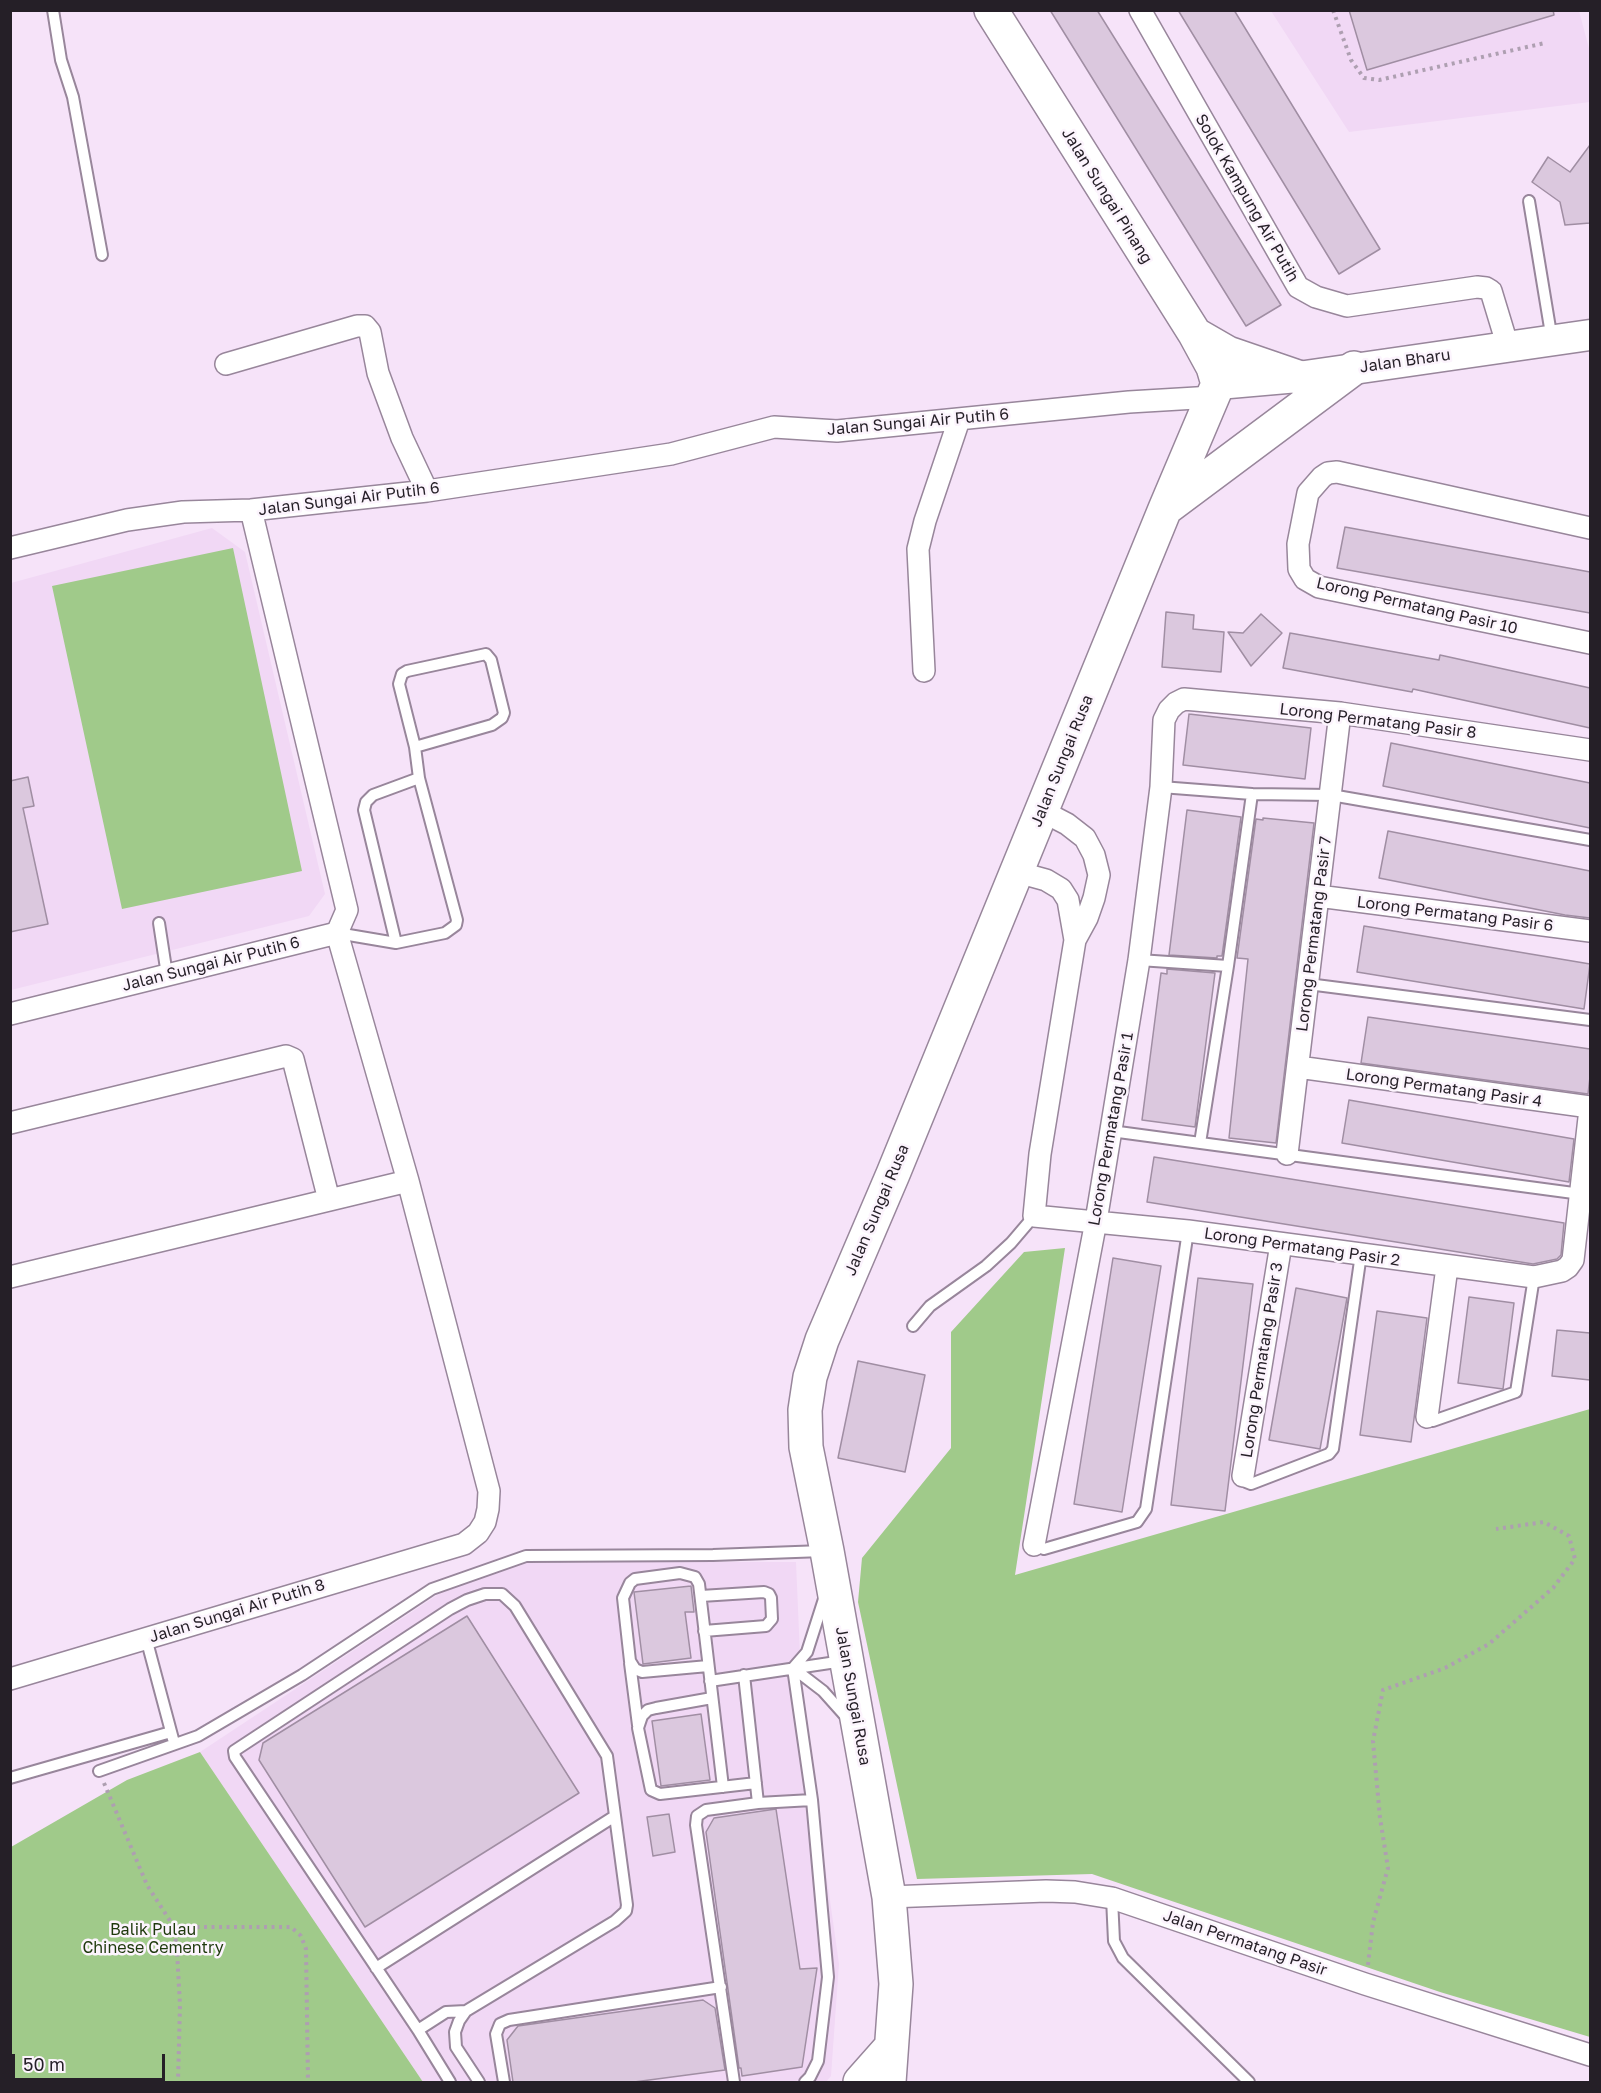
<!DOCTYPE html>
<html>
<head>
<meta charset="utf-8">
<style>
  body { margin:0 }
  #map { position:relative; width:1601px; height:2093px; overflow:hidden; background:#f6e3f9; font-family:"Golos Text",sans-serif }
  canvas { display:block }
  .frame { position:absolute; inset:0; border:12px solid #251f27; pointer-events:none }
  .scale { position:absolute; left:12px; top:2054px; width:153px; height:27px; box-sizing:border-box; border:3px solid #251f27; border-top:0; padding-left:8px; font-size:18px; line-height:21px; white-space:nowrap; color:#251f27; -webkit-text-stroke:4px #fcf4fd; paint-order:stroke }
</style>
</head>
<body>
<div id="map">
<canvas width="1601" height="2093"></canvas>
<div class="frame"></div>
<div class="scale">50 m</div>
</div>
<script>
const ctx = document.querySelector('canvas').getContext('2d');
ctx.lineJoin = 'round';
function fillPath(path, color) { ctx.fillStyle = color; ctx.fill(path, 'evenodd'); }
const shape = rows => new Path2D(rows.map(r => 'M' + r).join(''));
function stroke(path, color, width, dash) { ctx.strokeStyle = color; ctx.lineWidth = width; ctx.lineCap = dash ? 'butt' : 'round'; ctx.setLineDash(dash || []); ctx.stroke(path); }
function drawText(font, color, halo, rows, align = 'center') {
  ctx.font = font + ' "Golos Text",sans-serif'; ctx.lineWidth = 5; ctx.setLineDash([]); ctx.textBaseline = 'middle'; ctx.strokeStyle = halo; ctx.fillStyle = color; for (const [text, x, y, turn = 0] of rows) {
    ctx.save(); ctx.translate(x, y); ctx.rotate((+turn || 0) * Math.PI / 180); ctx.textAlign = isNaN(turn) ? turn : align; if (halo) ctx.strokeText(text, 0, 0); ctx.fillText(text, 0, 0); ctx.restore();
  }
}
fillPath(shape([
  [1271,11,1579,11,1590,52,1590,102,1349,132],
  [212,528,245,552,325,894,309,916,11,990,11,583],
  [605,1562,796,1562,802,1702,839,1964,831,2076,826,2082,423,2082,200,1752,442,1592,527,1563]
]), '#f1d8f5');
fillPath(shape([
  [233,548,302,871,122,909,52,586],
  [1065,1248,1015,1575,1590,1409,1590,2037,1440,1992,1092,1874,917,1879,858,1602,862,1558,951,1448,951,1332,1024,1252],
  [200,1752,423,2082,11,2082,11,1847,127,1780]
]), '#a0ca8a');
const building = shape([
  [1050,10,1097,10,1281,305,1246,326,1050,10],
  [1178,10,1234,10,1380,249,1339,274,1178,10],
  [1349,10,1553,10,1554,15,1367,70,1349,10],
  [1590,145,1590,223,1565,225,1560,202,1532,182,1548,157,1570,172,1590,145],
  [1345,527,1590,572,1590,613,1337,568,1345,527],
  [1166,612,1194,615,1193,629,1224,632,1221,672,1162,667,1166,612],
  [1261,614,1282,633,1251,666,1228,632,1243,633,1261,614],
  [1290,633,1439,660,1440,655,1590,688,1590,728,1413,689,1412,692,1283,668,1290,633],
  [1189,714,1311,728,1305,779,1183,765,1189,714],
  [1391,743,1590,783,1590,828,1383,786,1391,743],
  [28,777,34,806,23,808,48,924,10,932,10,781,28,777],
  [1187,810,1241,817,1222,956,1217,956,1217,958,1169,955,1187,810],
  [1263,818,1314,823,1276,1143,1229,1138,1248,959,1237,958,1256,819,1263,820,1263,818],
  [1388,831,1590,871,1590,918,1565,915,1379,878,1388,831],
  [1364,926,1590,964,1584,1009,1357,972,1364,926],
  [1167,969,1215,973,1195,1127,1142,1120,1161,973,1167,974,1167,969],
  [1368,1017,1590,1049,1590,1077,1588,1094,1361,1063,1368,1017],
  [1349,1100,1574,1139,1569,1182,1342,1143,1349,1100],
  [1154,1157,1564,1223,1561,1255,1557,1259,1533,1264,1147,1202,1154,1157],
  [1113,1258,1161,1266,1122,1512,1074,1504,1113,1258],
  [1198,1278,1253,1284,1225,1511,1171,1505,1198,1278],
  [1296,1288,1347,1298,1320,1449,1269,1440,1296,1288],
  [1469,1297,1514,1303,1503,1389,1458,1383,1469,1297],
  [1377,1311,1427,1318,1411,1442,1360,1435,1377,1311],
  [1557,1330,1590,1333,1590,1380,1552,1376,1557,1330],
  [858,1361,925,1375,905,1472,838,1458,858,1361],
  [691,1586,694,1612,685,1612,691,1658,643,1664,634,1592,691,1586],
  [467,1616,579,1793,365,1927,259,1760,263,1743,467,1616],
  [701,1714,710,1780,661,1786,652,1721,701,1714],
  [776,1809,800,1969,817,1968,802,2067,742,2076,741,2068,739,2068,706,1832,714,1818,776,1809],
  [669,1814,675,1852,653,1856,647,1817,669,1814],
  [703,2000,715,2008,725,2070,634,2082,513,2082,507,2040,518,2026,703,2000]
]);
fillPath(building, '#dbc8de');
stroke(building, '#a08ea3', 1.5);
const lane = shape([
  [53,10,61,60,73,97,102,255],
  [1529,201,1552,340],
  [1161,787,1252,794,1331,795,1590,840],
  [159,923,167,975],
  [337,933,396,943,445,933,456,925,457,920,419,778,415,747,399,684,402,674,407,671,486,654,491,660,504,713,502,718,492,725,415,747],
  [396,943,364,810,366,802,373,795,419,778],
  [1139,960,1228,966],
  [1308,984,1590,1020],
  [1111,1131,1581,1194],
  [1200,1143,1228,966,1252,794],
  [913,1326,930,1306,986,1266,1011,1243,1034,1216],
  [1427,1417,1433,1421,1516,1392,1534,1277],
  [1243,1476,1246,1482,1251,1484,1329,1454,1333,1449,1361,1254],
  [1034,1545,1044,1549,1137,1522,1146,1509,1188,1231],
  [701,1596,764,1592,769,1594,771,1598,772,1619,766,1626,704,1631],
  [146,1638,173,1739],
  [630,1663,638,1725],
  [708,1666,642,1672,635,1669,630,1661,623,1598,630,1583,635,1579,680,1573,695,1577,699,1584,723,1787],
  [793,1668,823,1691,848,1719],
  [744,1675,758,1803],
  [710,1681,843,1661],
  [712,1698,656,1708,648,1710,642,1716,638,1728,651,1790,660,1794,756,1783],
  [99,1771,198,1736,302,1675,432,1589,526,1556,713,1555,823,1551],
  [10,1778,171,1732],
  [1112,1898,1114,1941,1123,1958,1249,2082],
  [376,1968,615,1816],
  [418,2030,446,2012,466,2011],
  [450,2082,418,2030,235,1757,234,1751,450,1609,467,1600,485,1594,502,1594,515,1606,607,1756,627,1905,626,1911,615,1921,466,2011,459,2021,455,2032,456,2047,479,2082],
  [504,2082,496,2034,500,2024,509,2020,721,1987],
  [734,2082,696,1825,697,1816,706,1810,758,1803,812,1800],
  [805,2082,810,2077,818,2061,828,1977,812,1800,793,1668,807,1652,824,1599]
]);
const street = shape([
  [1140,10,1298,287,1316,297,1347,306,1477,287,1486,288,1491,291,1508,347],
  [226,364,357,326,365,326,370,332,378,373,402,438,427,491],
  [251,510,347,910,337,933],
  [1590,528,1337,472,1328,473,1322,477,1308,493,1298,544,1299,569,1305,579,1319,587,1590,643],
  [10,548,127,520,183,512,251,510,427,491,671,454,774,427,837,431,1129,402,1213,397],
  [924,671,918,549,925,521,959,420],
  [1042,811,1067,824,1085,838,1094,855,1099,875,1094,898,1087,918,1075,940],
  [1017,872,1046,880,1061,889,1068,900,1075,940,1040,1154,1034,1216,1188,1231,1534,1277,1562,1271,1568,1267,1573,1260,1590,1109],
  [1318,896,1590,931],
  [10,1014,337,933],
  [1298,1067,1590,1107],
  [10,1123,286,1056,293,1059,329,1200],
  [1287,1154,1340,713],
  [10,1277,408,1181],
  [1427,1417,1447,1267],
  [1243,1476,1281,1244],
  [1034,1545,1096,1221,1139,960,1161,787,1164,720,1169,710,1176,703,1184,699,1340,713,1590,750],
  [10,1679,464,1544,478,1533,485,1522,488,1509,489,1491,408,1181,337,933],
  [889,1897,1046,1891,1075,1892,1112,1898,1365,1984,1590,2055]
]);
const secondary = shape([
  [1218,384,1298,377,1590,335]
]);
const primary = shape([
  [1195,334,1228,353,1298,377],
  [1165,509,1354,368],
  [860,2082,891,2047],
  [889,2082,896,1984,889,1897,827,1551,806,1447,805,1410,810,1377,822,1340,893,1174,1165,509,1218,384,1213,367,1195,334,991,10]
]);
stroke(lane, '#98869b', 14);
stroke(street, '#98869b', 24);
stroke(secondary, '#98869b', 33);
stroke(primary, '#98869b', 36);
stroke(shape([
  [1333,10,1351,60,1364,78,1379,80,1545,43],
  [104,1783,147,1885,174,1927,177,1951,180,2005,178,2082],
  [174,1927,291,1927,301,1936,306,1949,308,2082],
  [1368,1965,1373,1922,1388,1868,1380,1818,1373,1741,1383,1690,1445,1668,1489,1644,1553,1588,1575,1559,1569,1536,1544,1522,1496,1529]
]), '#ae9fb1', 4, [3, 4.5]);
stroke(lane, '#fff', 10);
stroke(street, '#fff', 21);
stroke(secondary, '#fff', 30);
stroke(primary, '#fff', 33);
drawText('16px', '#251f27', '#fcf4fd', [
  ["Jalan Sungai Pinang",1107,196,58],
  ["Solok Kampung Air Putih",1247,198,60],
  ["Jalan Bharu",1405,361,-8],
  ["Jalan Sungai Air Putih 6",918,422,-5],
  ["Jalan Sungai Air Putih 6",349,499,-7],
  ["Lorong Permatang Pasir 10",1417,606,13],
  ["Lorong Permatang Pasir 8",1378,721,7],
  ["Jalan Sungai Rusa",1062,761,-68],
  ["Lorong Permatang Pasir 6",1455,914,7],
  ["Lorong Permatang Pasir 7",1314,934,-83],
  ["Jalan Sungai Air Putih 6",211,964,-14],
  ["Lorong Permatang Pasir 4",1444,1088,8],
  ["Lorong Permatang Pasir 1",1111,1129,-80],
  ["Jalan Sungai Rusa",877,1210,-67],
  ["Lorong Permatang Pasir 2",1302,1247,8],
  ["Lorong Permatang Pasir 3",1262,1360,-81],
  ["Jalan Sungai Air Putih 8",237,1611,-17],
  ["Jalan Sungai Rusa",853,1696,80],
  ["Jalan Permatang Pasir",1245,1943,19]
]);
drawText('16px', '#1e390c', '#fcf4fd', [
  ["Balik Pulau",153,1930],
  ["Chinese Cementry",153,1948]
]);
</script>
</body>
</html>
